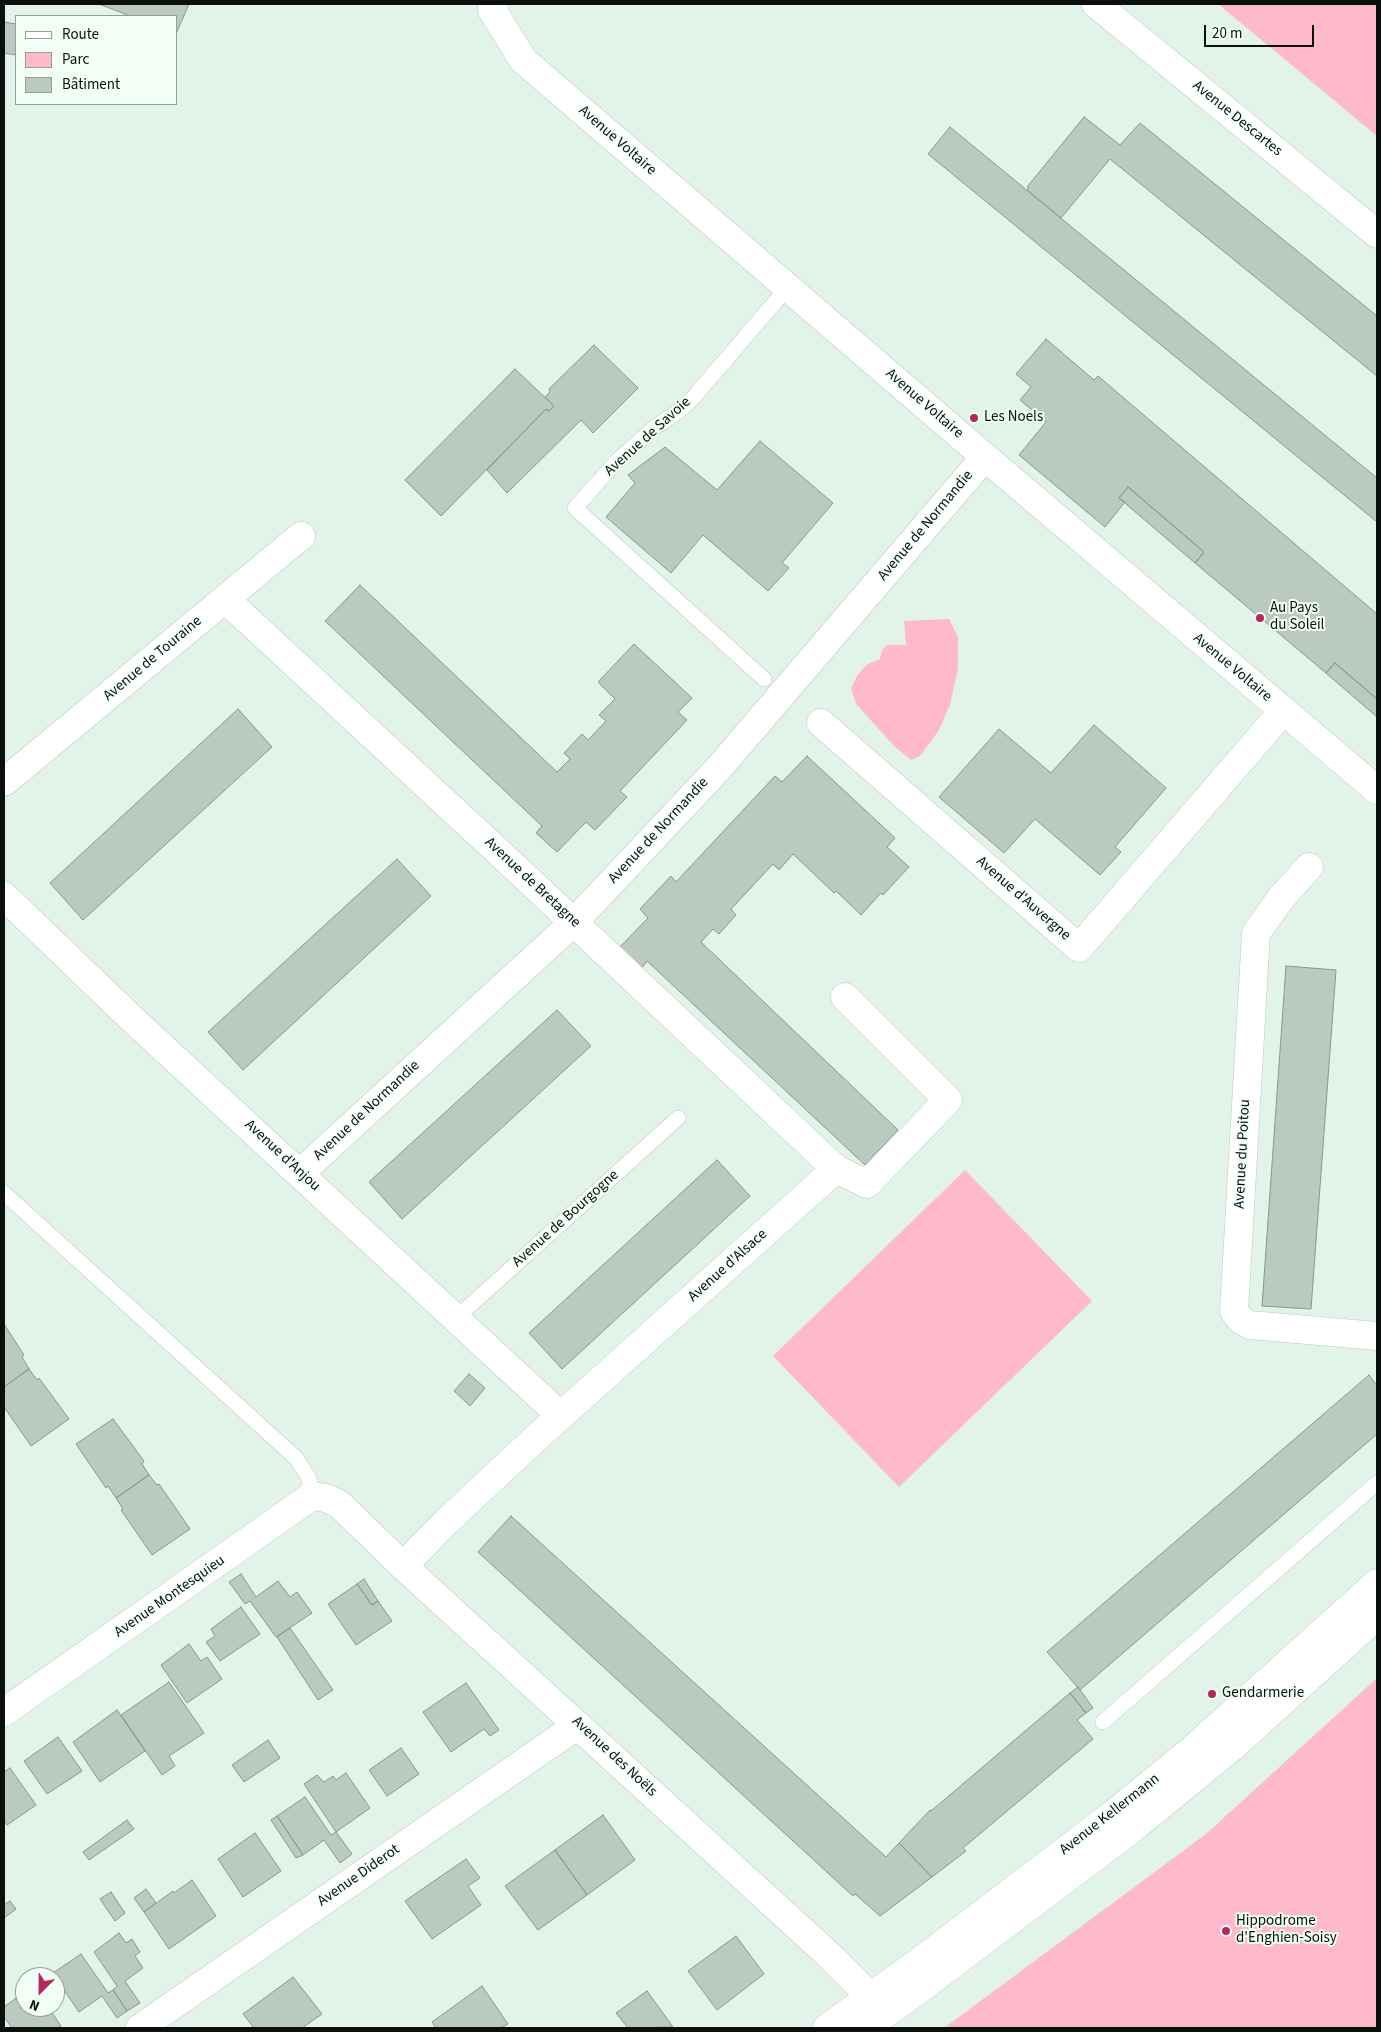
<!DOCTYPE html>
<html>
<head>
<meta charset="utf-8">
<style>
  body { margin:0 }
  #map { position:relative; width:1381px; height:2032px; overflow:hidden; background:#e2f3e9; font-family:"Source Sans 3",sans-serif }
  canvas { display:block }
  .frame { position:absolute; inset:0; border:5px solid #0a100d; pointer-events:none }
  .legend { position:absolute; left:15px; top:15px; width:162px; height:90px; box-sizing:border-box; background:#f1fff7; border:1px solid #959f99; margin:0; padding:6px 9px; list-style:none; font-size:15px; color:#0a100d }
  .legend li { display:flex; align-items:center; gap:10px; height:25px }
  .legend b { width:25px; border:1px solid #959f99 }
  .north { position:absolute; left:15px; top:1967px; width:50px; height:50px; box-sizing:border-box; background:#f1fff7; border:1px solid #959f99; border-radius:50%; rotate:203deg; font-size:14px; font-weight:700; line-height:20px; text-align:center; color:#0a100d }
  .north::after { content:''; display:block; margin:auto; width:18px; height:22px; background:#b42760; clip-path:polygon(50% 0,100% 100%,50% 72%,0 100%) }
  .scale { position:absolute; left:1204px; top:25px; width:110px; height:22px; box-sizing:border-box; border:2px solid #0a100d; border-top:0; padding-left:6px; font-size:15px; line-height:18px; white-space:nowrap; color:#0a100d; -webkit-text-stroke:4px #f1fff7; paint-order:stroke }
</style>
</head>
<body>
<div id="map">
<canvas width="1381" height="2032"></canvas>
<div class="frame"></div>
<ul class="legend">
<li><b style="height:6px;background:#fff"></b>Route</li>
<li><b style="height:14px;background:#feb9cb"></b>Parc</li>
<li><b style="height:14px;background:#bacac1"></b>Bâtiment</li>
</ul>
<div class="north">N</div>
<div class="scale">20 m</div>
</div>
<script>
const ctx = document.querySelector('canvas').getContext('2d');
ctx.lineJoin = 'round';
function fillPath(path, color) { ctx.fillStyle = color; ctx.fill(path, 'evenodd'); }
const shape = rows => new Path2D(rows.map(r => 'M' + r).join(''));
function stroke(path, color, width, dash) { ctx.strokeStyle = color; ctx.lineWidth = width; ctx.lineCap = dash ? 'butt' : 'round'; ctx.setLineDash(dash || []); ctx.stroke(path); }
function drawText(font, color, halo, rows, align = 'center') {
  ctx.font = font + ' "Source Sans 3",sans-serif'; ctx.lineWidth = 4; ctx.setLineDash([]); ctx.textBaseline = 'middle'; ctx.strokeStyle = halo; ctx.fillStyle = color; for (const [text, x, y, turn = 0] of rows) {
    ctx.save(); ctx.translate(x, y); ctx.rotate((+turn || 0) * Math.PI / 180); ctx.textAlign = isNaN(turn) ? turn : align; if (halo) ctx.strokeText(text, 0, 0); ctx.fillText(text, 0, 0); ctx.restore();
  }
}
fillPath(shape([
  [1218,4,1377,4,1377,136],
  [949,619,958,637,958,668,950,705,939,730,920,756,911,760,895,747,856,704,851,688,857,676,866,665,880,659,882,650,887,645,906,645,904,621],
  [965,1170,1092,1301,899,1487,773,1356],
  [1377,1678,1377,2028,944,2028,1206,1834]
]), '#feb9cb');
const building = shape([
  [99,4,189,4,176,34,176,16,130,16,99,4],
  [4,22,16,24,16,55,4,53,4,22],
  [1084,117,1120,145,1140,123,1377,316,1377,376,1110,159,1061,218,1027,190,1029,188,1027,187,1084,117],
  [950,127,1377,478,1377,522,928,154,950,127],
  [1046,339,1094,380,1098,376,1377,614,1377,699,1335,663,1326,673,1195,563,1204,552,1128,487,1119,498,1125,502,1105,527,1019,455,1046,422,1020,400,1031,387,1016,374,1046,339],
  [594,345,638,388,593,433,581,420,507,493,487,470,546,409,549,411,554,406,545,397,550,392,549,389,594,345],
  [515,369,554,406,549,411,546,409,441,516,405,480,515,369],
  [760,441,833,503,782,563,789,568,768,591,703,535,671,573,606,517,635,483,628,475,665,447,717,490,760,441],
  [1128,487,1204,552,1195,563,1119,498,1128,487],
  [360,585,557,772,570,759,564,753,582,734,588,740,606,721,599,715,615,699,598,682,634,644,692,698,678,712,687,720,620,791,627,797,595,830,586,822,557,852,536,833,542,826,325,621,360,585],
  [1335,663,1377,699,1377,717,1326,673,1335,663],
  [238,709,272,747,83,920,50,883,238,709],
  [1094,725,1166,788,1115,847,1121,852,1100,875,1035,819,1004,853,939,797,999,729,1051,773,1094,725],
  [807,756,895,838,887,847,909,867,883,895,881,893,861,915,836,891,834,893,793,854,779,870,773,864,731,909,736,915,719,934,713,929,701,942,898,1130,865,1165,647,961,641,969,619,948,648,918,640,909,671,876,676,882,775,776,782,782,807,756],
  [397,859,431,896,243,1070,208,1032,397,859],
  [1286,966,1336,970,1311,1309,1262,1306,1286,966],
  [557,1010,591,1046,402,1219,369,1182,557,1010],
  [717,1160,750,1196,562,1369,529,1333,717,1160],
  [4,1324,24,1355,22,1357,29,1369,4,1387,4,1324],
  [29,1369,37,1380,39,1378,69,1419,31,1446,4,1407,4,1387,29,1369],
  [469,1374,485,1388,470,1406,454,1391,469,1374],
  [1369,1375,1377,1386,1377,1434,1080,1690,1047,1652,1369,1375],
  [113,1419,144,1461,142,1464,149,1475,116,1498,108,1486,106,1488,76,1444,113,1419],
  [149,1475,157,1485,159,1484,190,1529,152,1555,121,1510,123,1509,116,1498,149,1475],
  [511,1516,886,1857,899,1843,932,1877,880,1916,855,1894,853,1896,478,1552,511,1516],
  [241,1574,256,1597,278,1581,290,1597,297,1592,312,1613,276,1637,250,1601,245,1604,229,1582,241,1574],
  [364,1579,378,1601,372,1605,357,1584,364,1579],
  [357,1584,372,1605,378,1601,392,1621,356,1645,328,1604,357,1584],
  [241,1607,260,1634,220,1661,206,1642,215,1636,211,1629,241,1607],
  [290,1628,333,1690,318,1700,277,1637,290,1628],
  [189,1644,201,1661,207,1657,222,1679,187,1703,161,1665,189,1644],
  [169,1682,204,1733,169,1756,175,1766,162,1775,121,1715,169,1682],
  [466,1683,499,1730,490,1736,484,1729,451,1752,423,1712,466,1683],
  [1078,1687,1093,1708,1086,1713,1070,1693,1078,1687],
  [1070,1693,1086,1713,1077,1720,1093,1739,963,1848,966,1851,932,1877,899,1843,930,1810,931,1811,1070,1693],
  [117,1710,145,1751,100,1782,73,1742,117,1710],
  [58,1737,82,1771,47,1794,24,1761,58,1737],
  [268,1740,280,1758,244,1782,232,1765,268,1740],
  [401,1748,419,1774,387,1796,369,1770,401,1748],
  [10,1768,36,1805,7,1825,4,1821,4,1772,10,1768],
  [346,1773,370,1808,336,1832,304,1784,317,1775,324,1782,333,1776,336,1780,346,1773],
  [305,1797,331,1835,336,1832,352,1854,340,1863,324,1840,303,1855,277,1816,305,1797],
  [603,1815,635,1860,587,1895,555,1850,603,1815],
  [277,1816,303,1855,296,1858,271,1820,277,1816],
  [127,1820,134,1829,89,1860,83,1852,127,1820],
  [255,1833,281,1871,243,1897,218,1859,255,1833],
  [555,1850,587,1895,538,1930,505,1886,555,1850],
  [466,1859,480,1878,468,1886,481,1905,432,1939,405,1901,466,1859],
  [192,1880,216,1916,169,1949,144,1912,173,1891,174,1893,192,1880],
  [146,1889,156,1903,144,1912,134,1898,146,1889],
  [111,1892,125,1913,115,1921,100,1899,111,1892],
  [10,1901,16,1909,4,1918,4,1905,10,1901],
  [119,1933,126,1943,132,1939,140,1952,135,1956,143,1968,125,1981,140,2003,127,2011,113,1990,117,1986,94,1952,119,1933],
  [736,1936,764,1974,717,2010,688,1971,736,1936],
  [81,1954,108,1993,113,1990,127,2011,117,2018,102,1996,79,2012,64,1990,57,1994,55,1992,55,1977,45,1977,42,1973,49,1969,53,1973,81,1954],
  [293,1977,322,2014,302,2028,254,2028,243,2014,293,1977],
  [482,1986,508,2024,501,2028,436,2028,432,2022,482,1986],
  [647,1991,673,2027,628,2028,616,2013,647,1991],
  [25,1992,25,2007,48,2007,61,2026,57,2028,12,2028,4,2017,4,2004,5,2006,25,1992]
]);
fillPath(building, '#bacac1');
stroke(building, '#87978e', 1);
const service = shape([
  [764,679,575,508,617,461,655,427,679,411,693,398,788,287],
  [4,1193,296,1458,309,1478,312,1496],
  [455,1319,678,1118],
  [1103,1722,1377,1483]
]);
const minor = shape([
  [494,4,492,10,523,60,985,457,1377,790],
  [1096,4,1377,234],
  [225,599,504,857,836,1169],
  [821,723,1079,948,1283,711],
  [4,782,301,536],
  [1309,867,1281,898,1256,933,1234,1311,1241,1320,1250,1325,1377,1336],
  [4,896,131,1018,561,1416],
  [300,1173,574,922,718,769,985,457],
  [403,1566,446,1522,536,1438,836,1169,867,1184,948,1100,845,997],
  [4,1712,312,1496,326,1498,339,1504,403,1566,831,1957,887,2013],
  [140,2028,578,1725]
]);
const primary = shape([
  [827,2028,919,1962,1112,1815,1194,1748,1377,1583],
  [865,2028,912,1995,1132,1829,1231,1748,1377,1616]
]);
stroke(service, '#bacbc1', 16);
stroke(minor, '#bacbc1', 29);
stroke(primary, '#bacbc1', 29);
stroke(service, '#fff', 15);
stroke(minor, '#fff', 28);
stroke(primary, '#fff', 28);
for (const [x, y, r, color] of [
  [974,418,5,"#b42760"],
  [1260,618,5,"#b42760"],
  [1212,1694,5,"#b42760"],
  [1226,1931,5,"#b42760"]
]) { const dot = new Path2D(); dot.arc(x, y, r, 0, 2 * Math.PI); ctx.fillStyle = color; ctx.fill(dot); stroke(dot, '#f1fff7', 2); }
drawText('15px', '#0a100d', '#f1fff7', [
  ["Avenue Descartes",1237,119,39],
  ["Avenue Voltaire",617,141,41],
  ["Avenue Voltaire",924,404,41],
  ["Avenue de Savoie",648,437,-42],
  ["Avenue de Normandie",926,526,-50],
  ["Avenue de Touraine",153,659,-40],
  ["Avenue Voltaire",1232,668,40],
  ["Avenue de Normandie",659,831,-47],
  ["Avenue de Bretagne",532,883,43],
  ["Avenue d'Auvergne",1023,899,41],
  ["Avenue de Normandie",367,1111,-43],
  ["Avenue du Poitou",1243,1154,-87],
  ["Avenue d'Anjou",282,1156,43],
  ["Avenue de Bourgogne",566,1219,-42],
  ["Avenue d'Alsace",728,1266,-42],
  ["Avenue Montesquieu",170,1597,-35],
  ["Avenue des Noëls",614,1757,43],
  ["Avenue Kellermann",1110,1815,-38],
  ["Avenue Diderot",359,1876,-35]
]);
drawText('15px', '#0a100d', '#f1fff7', [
  ["Les Noels",984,418],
  ["Au Pays",1270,609],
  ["du Soleil",1270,626],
  ["Gendarmerie",1222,1694],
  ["Hippodrome",1236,1922],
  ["d'Enghien-Soisy",1236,1939]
], 'left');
</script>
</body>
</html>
